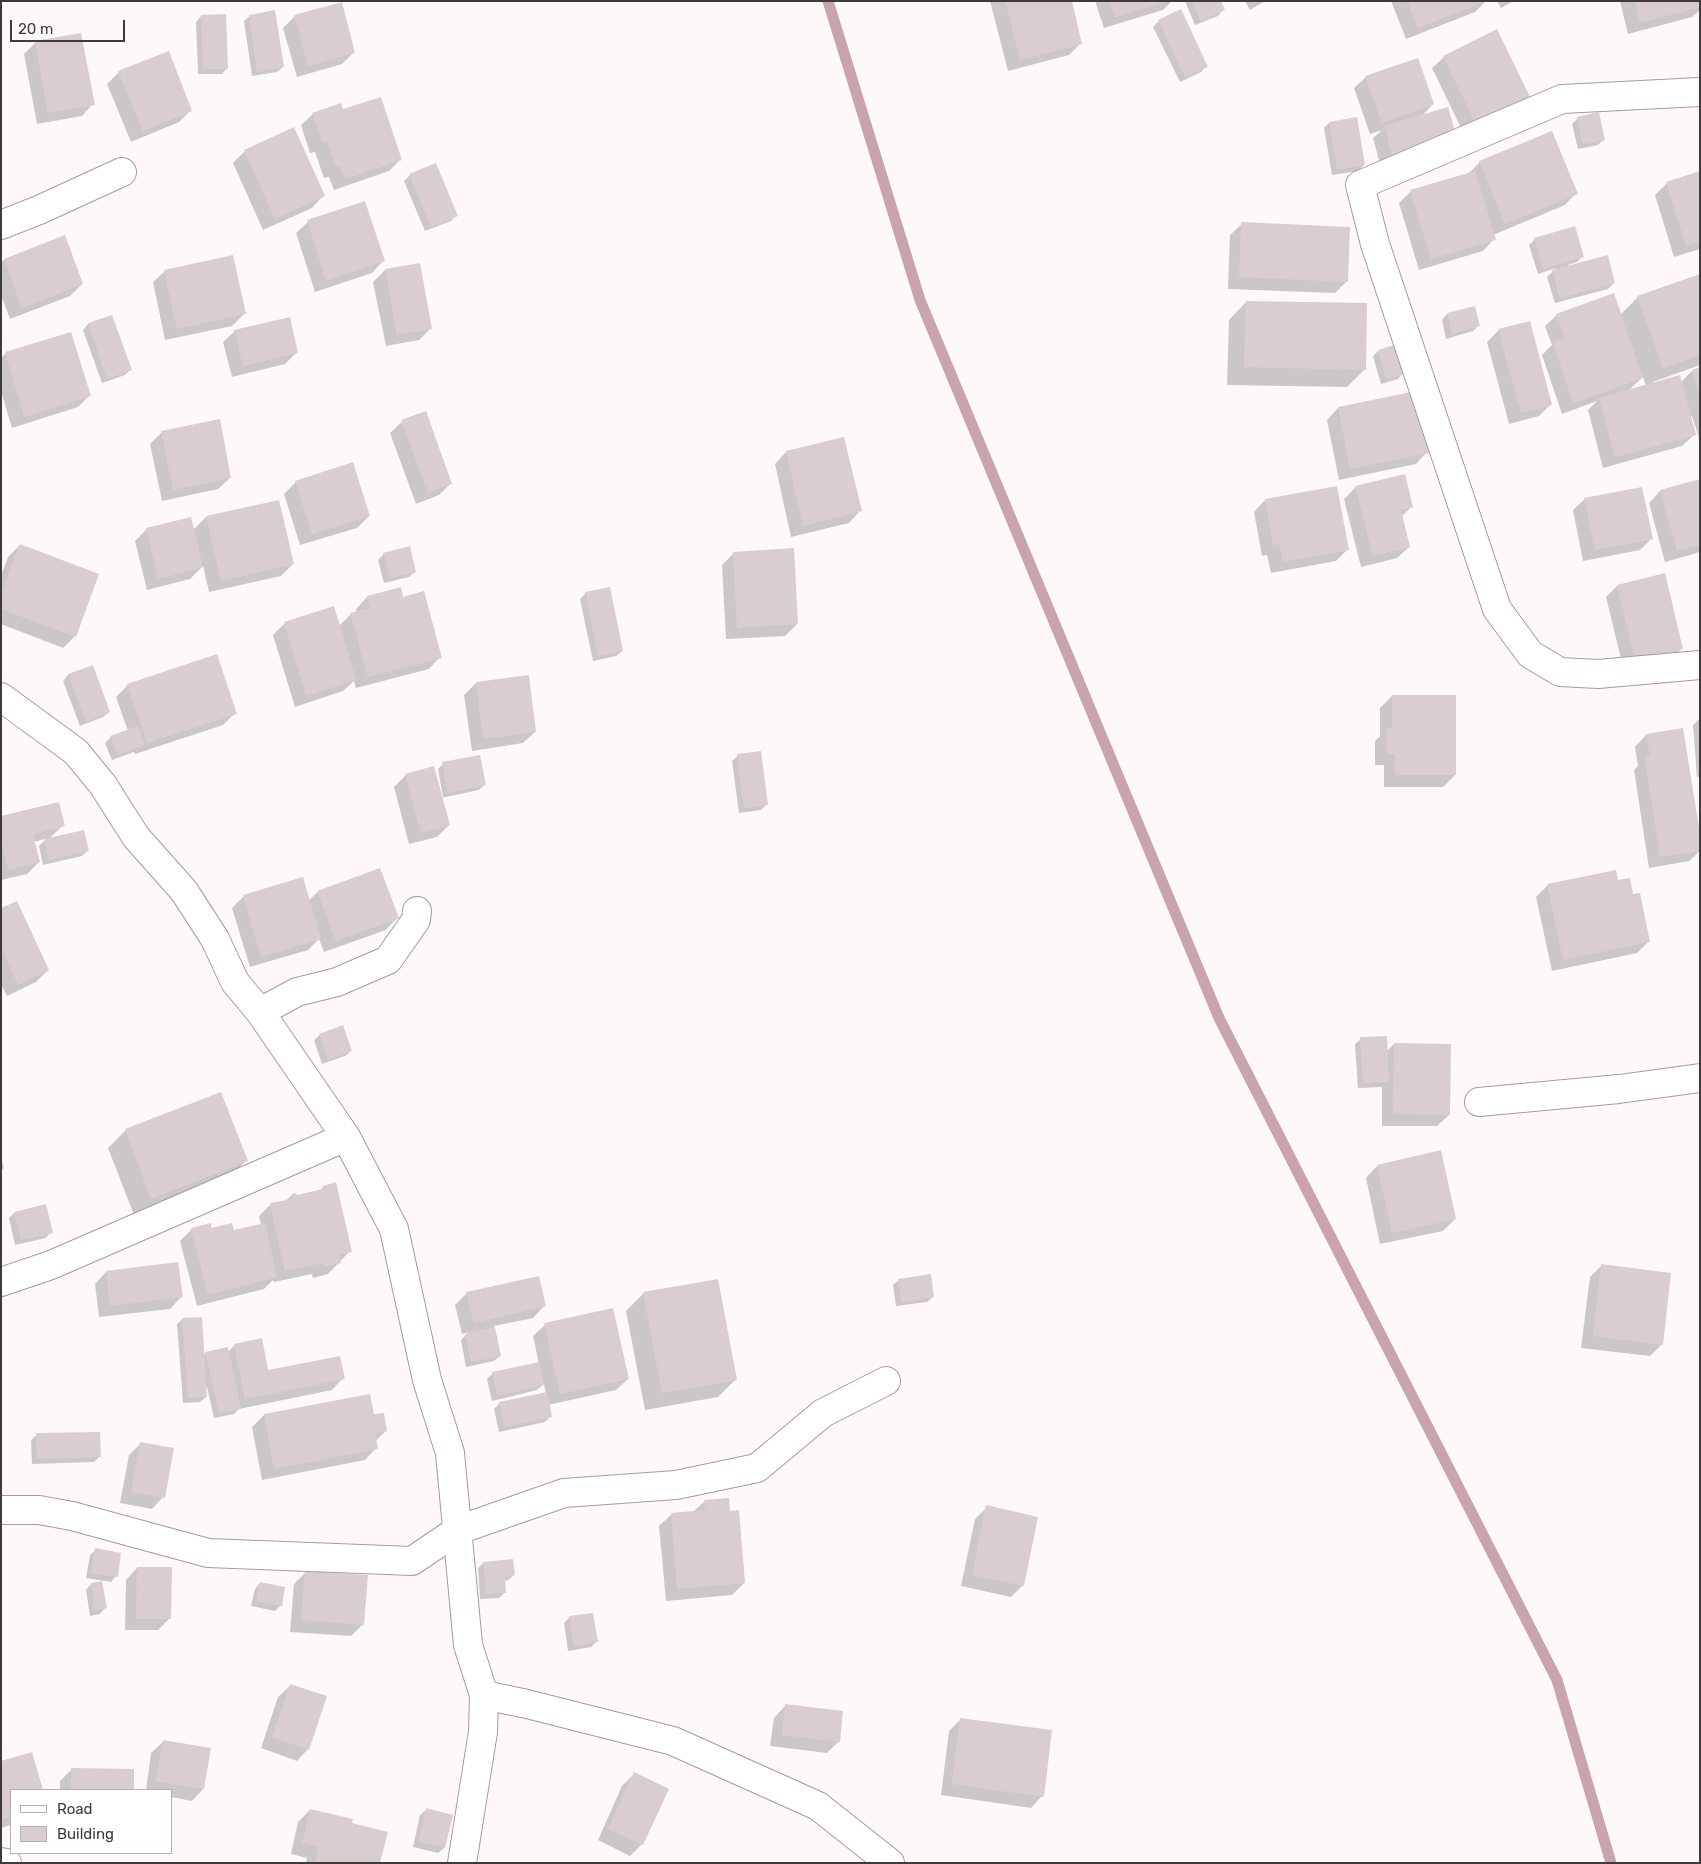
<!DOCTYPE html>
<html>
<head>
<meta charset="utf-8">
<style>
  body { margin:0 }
  #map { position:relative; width:1701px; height:1864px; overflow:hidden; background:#fef8f9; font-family:Rubik,sans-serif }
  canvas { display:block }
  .frame { position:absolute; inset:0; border:2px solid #3f3a3b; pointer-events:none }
  .legend { position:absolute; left:10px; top:1789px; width:162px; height:65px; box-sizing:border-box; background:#fff; border:1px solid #b2b0b1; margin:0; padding:6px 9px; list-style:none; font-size:15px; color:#3f3a3b }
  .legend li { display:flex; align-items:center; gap:10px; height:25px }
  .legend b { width:25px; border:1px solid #b2b0b1 }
  .scale { position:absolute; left:10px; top:20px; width:115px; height:22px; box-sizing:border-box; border:2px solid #3f3a3b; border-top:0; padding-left:6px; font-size:15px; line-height:18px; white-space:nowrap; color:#3f3a3b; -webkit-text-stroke:4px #fff; paint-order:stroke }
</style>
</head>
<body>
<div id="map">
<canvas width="1701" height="1864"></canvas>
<div class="frame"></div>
<ul class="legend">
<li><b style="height:6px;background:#fff"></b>Road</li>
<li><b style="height:14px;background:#dacdcf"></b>Building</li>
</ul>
<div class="scale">20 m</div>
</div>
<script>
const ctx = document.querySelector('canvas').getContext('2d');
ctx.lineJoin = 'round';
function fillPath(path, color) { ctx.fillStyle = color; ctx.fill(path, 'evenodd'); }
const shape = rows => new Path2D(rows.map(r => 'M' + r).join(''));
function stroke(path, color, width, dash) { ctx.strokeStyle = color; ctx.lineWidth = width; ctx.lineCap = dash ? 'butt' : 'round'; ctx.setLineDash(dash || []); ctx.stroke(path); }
fillPath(shape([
  [990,1,1070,1,1081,43,1069,55,1008,71],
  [1095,1,1172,1,1163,10,1104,28],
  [1185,1,1219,1,1223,10,1218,16,1195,25],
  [1245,1,1265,1,1250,10],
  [1391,1,1486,1,1475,12,1406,39],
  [1497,1,1513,1,1501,8],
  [1620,1,1700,1,1700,10,1692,17,1628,34],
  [201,16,227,68,222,74,198,74,196,22],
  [250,16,283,67,277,72,252,76,244,21],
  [295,16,354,52,342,64,297,77,283,28],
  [1159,21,1206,66,1201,72,1180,82,1153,27],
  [36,42,93,104,82,116,37,124,24,54],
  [1444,57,1528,97,1517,109,1464,134,1432,68],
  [119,72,191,110,179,122,131,142,107,84],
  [1366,77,1433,104,1421,117,1447,109,1381,168,1373,138,1382,130,1370,134,1354,88],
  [343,111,401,159,389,171,334,190,329,177,324,178,315,152,310,153,301,125,313,114],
  [1356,118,1364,165,1358,171,1332,175,1324,128,1329,123],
  [1578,118,1604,139,1598,145,1578,149,1572,124],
  [245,151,323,196,312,208,263,230,233,163],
  [1480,162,1576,193,1565,205,1493,235,1494,239,1483,251,1419,270,1399,203,1411,191,1468,174],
  [1700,173,1700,249,1674,257,1655,195,1667,183],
  [410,175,456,215,451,221,425,231,404,181],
  [308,222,383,261,372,273,315,292,296,233],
  [1242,224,1347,281,1335,293,1228,289,1230,235],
  [64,237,82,284,70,296,10,319,1,295,1,263,4,260],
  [1535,239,1583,256,1577,262,1568,265,1569,267,1614,283,1608,289,1555,303,1547,277,1556,268,1538,274,1529,245],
  [419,264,431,328,419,340,386,346,373,282,385,270],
  [165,271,244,314,232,326,165,340,153,282],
  [1700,275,1700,365,1653,382,1654,384,1680,383,1692,371,1700,369,1700,441,1692,416,1689,417,1694,435,1682,446,1603,468,1588,410,1597,401,1562,414,1542,355,1552,345,1545,326,1557,315,1620,315,1638,297],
  [1643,377,1646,386,1629,390],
  [1246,302,1365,369,1347,387,1227,385,1229,320],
  [1447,314,1479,325,1473,331,1446,339,1442,320],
  [111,316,131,369,125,375,102,383,83,330,88,324],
  [1499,330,1551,404,1539,416,1509,424,1487,342],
  [235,331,297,352,285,364,232,377,223,342],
  [70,333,89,396,78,407,12,428,1,391,1,358,5,354],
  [1378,351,1403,373,1398,379,1381,384,1373,356],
  [1338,408,1427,452,1416,464,1339,480,1327,420],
  [402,422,451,483,439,495,416,504,390,433],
  [162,432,230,478,218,489,162,501,150,444],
  [786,452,860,511,849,523,791,537,775,464],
  [1700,480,1700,552,1665,562,1649,503,1660,491],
  [296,482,369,516,357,528,300,545,284,494],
  [1356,487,1412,506,1402,516,1409,547,1397,558,1361,567,1344,499],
  [1585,499,1651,539,1640,550,1583,561,1573,510],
  [1265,500,1348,549,1336,561,1271,573,1267,555,1262,556,1254,512],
  [278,501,293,564,281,576,209,592,203,566,190,579,147,590,135,541,147,529,193,530,206,517],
  [20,545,75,636,63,648,1,624,1,576,8,557],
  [734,553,797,624,785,636,726,639,722,565],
  [384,554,415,572,409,577,384,583,378,560],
  [1617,586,1682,648,1670,660,1624,671,1606,597],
  [586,593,622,651,616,656,593,661,580,599],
  [367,597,402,598,440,657,429,669,356,688,354,681,343,691,295,707,273,635,284,624,334,608,339,626,351,614,357,613,356,609],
  [92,667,109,712,103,717,80,726,63,681,68,675],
  [476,683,535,732,523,743,472,751,464,695],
  [128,685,235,713,223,725,135,754,134,752,112,760,105,743,111,737,128,731,116,697],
  [1392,696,1455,775,1443,787,1384,787,1384,765,1375,765,1375,741,1380,736,1380,708],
  [1700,718,1700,777,1697,777,1693,725],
  [1646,735,1700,851,1689,861,1649,868,1634,770,1638,766,1635,747],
  [738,756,766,805,761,810,739,813,732,761],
  [443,764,484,785,479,790,441,798,449,825,437,837,409,844,394,787,405,776,433,768,441,798,443,797,438,769],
  [1,818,63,825,49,839,88,850,82,856,43,865,39,846,47,838,34,842,39,862,27,874,1,880],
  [1617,882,1633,896,1649,941,1637,953,1552,971,1536,897,1548,885],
  [318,892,397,918,386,930,324,952,319,939,308,950,250,967,232,908,244,896,308,901],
  [1,910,48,970,36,982,7,996,1,984],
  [320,1035,351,1051,345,1056,322,1064,314,1040],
  [1361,1039,1386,1052,1394,1044,1449,1115,1437,1126,1382,1126,1382,1087,1358,1088,1355,1044],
  [220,1094,247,1160,229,1178,134,1215,108,1148,125,1131],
  [1,1158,4,1168,1,1171],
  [1377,1166,1455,1219,1443,1231,1380,1244,1366,1178],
  [323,1187,350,1251,328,1274,313,1278,312,1274,274,1282,273,1280,264,1289,197,1306,180,1241,192,1229,233,1232,261,1225,259,1216,271,1204,285,1201,292,1195,295,1194,296,1197,319,1192],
  [14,1213,51,1232,46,1238,15,1245,9,1218],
  [1602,1265,1662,1344,1650,1356,1581,1348,1590,1277],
  [106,1272,181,1297,170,1309,99,1317,95,1284],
  [899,1280,933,1297,927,1302,896,1306,893,1285],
  [467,1293,544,1306,533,1318,494,1326,500,1356,494,1361,466,1367,461,1340,469,1332,462,1334,455,1305],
  [644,1293,735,1380,718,1397,645,1410,626,1311],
  [183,1319,203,1356,206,1353,228,1352,235,1345,267,1372,343,1378,332,1390,239,1409,234,1414,214,1418,207,1387,205,1387,206,1397,200,1402,183,1403,177,1324],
  [545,1325,628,1379,616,1390,548,1405,551,1416,545,1422,499,1432,494,1409,500,1403,546,1394,544,1384,537,1390,492,1401,487,1379,493,1373,539,1364,533,1336],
  [369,1395,373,1416,386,1431,375,1441,376,1448,365,1460,262,1480,252,1427,264,1415],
  [37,1435,100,1456,94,1462,32,1464,31,1440],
  [141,1443,163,1497,152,1509,120,1503,129,1455],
  [705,1501,744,1583,732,1595,666,1601,659,1526,671,1515,693,1512],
  [987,1507,1023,1585,1011,1597,961,1586,975,1519],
  [96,1550,116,1576,111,1582,86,1578,90,1555],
  [483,1563,514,1575,508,1580,504,1581,505,1592,499,1598,480,1599,478,1568],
  [137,1568,170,1618,158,1630,125,1630,126,1580],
  [306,1572,363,1624,351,1636,290,1632,294,1584],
  [260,1583,281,1605,275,1611,251,1606,255,1589],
  [91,1584,105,1608,100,1614,90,1616,86,1590],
  [592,1614,596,1642,591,1647,568,1651,564,1623,569,1618],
  [290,1686,308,1749,297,1761,261,1748,278,1697],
  [785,1706,839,1741,827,1753,770,1746,774,1718],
  [961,1719,1042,1796,1031,1808,941,1795,949,1731],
  [163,1742,203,1789,192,1801,171,1797,171,1790,146,1790,151,1753],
  [31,1754,42,1790,11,1790,11,1825,1,1828,1,1763],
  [72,1769,133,1770,133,1790,60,1790,60,1781],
  [634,1774,642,1844,630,1856,598,1840,622,1786],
  [310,1810,351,1824,379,1863,306,1863,307,1858,291,1854,298,1822],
  [426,1810,444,1848,438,1853,413,1847,420,1815]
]), '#0003');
stroke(shape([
  [828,1,920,300,1219,1018,1557,1680,1611,1863]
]), '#c9a4aa', 11);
fillPath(shape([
  [1005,1,1072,1,1082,44,1020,60],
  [1110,1,1166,1,1166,2,1115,17],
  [1192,1,1221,1,1225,10,1201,21],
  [1407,1,1486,1,1418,28],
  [1635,1,1700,1,1700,7,1640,23],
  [342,2,355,53,308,66,294,15],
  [1181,9,1208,67,1185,77,1158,20],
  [275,10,284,67,257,72,249,15],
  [226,14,228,69,203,69,201,15],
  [1497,29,1530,97,1476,124,1443,56],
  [81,33,95,105,48,113,35,41],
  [169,51,192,111,143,131,118,71],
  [1418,58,1434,104,1382,123,1365,76],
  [381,97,402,160,345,179,340,166,336,167,327,141,322,142,312,113,341,103,343,109],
  [1448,107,1457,139,1393,157,1384,126],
  [1599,112,1605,140,1583,144,1577,117],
  [1357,117,1365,165,1337,170,1329,122],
  [294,127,325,196,275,219,244,150],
  [1552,131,1578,194,1505,224,1479,161],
  [436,163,458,216,431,227,409,174],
  [1475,171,1496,240,1431,259,1410,190],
  [1700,171,1700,242,1686,246,1666,182],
  [365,201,385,261,326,281,307,220],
  [1241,222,1350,227,1348,282,1239,277],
  [1575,226,1584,257,1543,269,1534,238],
  [65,235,83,284,22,308,4,259],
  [233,255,246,314,177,329,164,270],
  [1608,255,1615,283,1560,298,1552,270],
  [420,263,432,329,397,335,385,269],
  [1700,274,1700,355,1663,368,1637,296],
  [1614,293,1643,378,1573,403,1553,342,1565,338,1556,314],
  [1246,301,1367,303,1366,370,1244,367],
  [1475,306,1480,326,1452,334,1447,313],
  [112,315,132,370,107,379,88,323],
  [290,317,298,353,243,366,234,330],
  [1530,321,1552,405,1521,413,1498,329],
  [71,332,91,396,24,417,5,352],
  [1397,344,1405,374,1386,379,1378,350],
  [1700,367,1700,394,1699,394,1692,370],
  [1680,375,1696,435,1615,457,1599,398],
  [1416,391,1429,453,1350,469,1338,407],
  [426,411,452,484,428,493,401,420],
  [220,419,231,478,173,490,161,431],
  [844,437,862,511,803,526,786,451],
  [353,462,370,516,312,534,295,481],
  [1405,474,1413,507,1401,510,1410,547,1373,556,1355,486],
  [1700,479,1700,545,1677,551,1660,490],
  [1337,486,1349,550,1283,562,1279,544,1273,545,1265,499],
  [1642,487,1653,539,1595,550,1584,498],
  [279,500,294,564,221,581,206,516],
  [191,517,203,567,158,579,146,528],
  [20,544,99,574,76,637,1,609,1,593],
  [410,546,416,572,390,578,383,553],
  [794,548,798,624,737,628,733,552],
  [1665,573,1683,649,1635,660,1617,585],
  [401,587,403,597,424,591,442,658,368,677,350,613,370,608,367,596],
  [610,587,623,651,598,656,585,592],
  [334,606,356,680,306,696,284,622],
  [217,654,237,714,147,743,127,684],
  [93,665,110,712,86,722,68,674],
  [529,675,536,732,483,739,476,682],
  [1392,695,1456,695,1456,775,1395,775,1395,754,1387,754,1386,728,1392,728],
  [138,726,145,745,118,755,110,736],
  [1683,728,1700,834,1700,851,1660,857,1647,773,1645,757,1650,756,1646,734],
  [761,751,768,805,744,808,737,754],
  [480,755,486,785,448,793,442,762],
  [434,766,450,825,421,833,405,774],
  [59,802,65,826,33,834,40,862,8,870,1,840,1,816],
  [84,830,89,851,49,860,44,839],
  [380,868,399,918,336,941,317,891],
  [1616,870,1618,880,1630,878,1633,894,1640,893,1650,942,1563,960,1547,884],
  [303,877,321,939,261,957,243,895],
  [17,901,49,970,18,985,1,947,1,908],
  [343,1025,352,1051,328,1060,319,1034],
  [1387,1036,1389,1082,1363,1083,1360,1037],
  [1394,1043,1451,1044,1450,1115,1393,1114],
  [221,1092,248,1161,151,1199,125,1129],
  [1441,1150,1456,1219,1392,1233,1377,1165],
  [336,1182,352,1252,339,1254,341,1263,324,1267,323,1263,285,1271,270,1203,293,1199,292,1194,296,1193,297,1195,323,1189,323,1186],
  [46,1204,53,1233,21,1240,14,1212],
  [211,1223,211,1228,232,1223,234,1230,265,1223,277,1277,208,1295,191,1228],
  [178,1262,183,1297,110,1306,106,1271],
  [1601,1264,1671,1273,1663,1345,1593,1336],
  [931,1274,934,1297,901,1302,898,1279],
  [539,1276,546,1306,474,1323,466,1292],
  [718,1279,737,1380,662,1393,643,1292],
  [613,1308,629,1379,560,1394,544,1323],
  [202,1317,207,1397,188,1398,182,1318],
  [495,1327,501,1356,471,1362,465,1334],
  [262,1338,268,1370,340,1356,345,1379,245,1399,234,1344],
  [228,1347,241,1409,219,1413,205,1352],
  [539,1362,544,1385,497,1396,492,1372],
  [547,1392,552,1417,504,1427,499,1402],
  [370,1394,374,1414,384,1413,387,1431,375,1433,378,1449,274,1469,264,1414],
  [100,1432,101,1457,37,1459,36,1433],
  [140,1442,174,1448,165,1498,131,1492],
  [729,1498,730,1511,739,1510,745,1583,677,1589,671,1513,705,1510,704,1500],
  [986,1505,1038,1517,1024,1586,972,1575],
  [95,1548,121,1553,118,1577,91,1573],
  [513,1559,515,1575,505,1576,506,1593,486,1594,483,1562],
  [137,1567,172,1567,171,1619,136,1619],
  [305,1571,368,1575,364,1625,301,1620],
  [102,1581,107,1608,95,1611,91,1583],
  [260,1582,285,1587,282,1606,256,1601],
  [593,1613,598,1642,574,1646,569,1616],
  [290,1684,327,1696,309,1750,272,1737],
  [785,1704,843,1711,840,1742,782,1735],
  [960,1718,1052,1730,1044,1797,952,1784],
  [163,1740,211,1748,204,1789,156,1781],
  [32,1752,43,1790,11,1790,11,1817,1,1820,1,1761],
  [71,1768,134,1769,134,1790,71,1790],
  [634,1772,669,1789,643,1845,608,1829],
  [426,1808,453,1815,445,1848,418,1842],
  [310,1809,353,1819,352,1823,388,1832,380,1863,315,1863,318,1847,302,1843]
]), '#dacdcf');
const minor = shape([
  [1700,92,1562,99,1360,185,1375,244,1497,609,1530,654,1560,672,1598,674,1700,665],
  [1,225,39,210,122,172],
  [1,697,76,752,103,785,136,837,184,891,215,939,235,982,260,1012,346,1137,394,1229,427,1380,450,1453,468,1645,484,1695,483,1732,462,1863],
  [260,1012,297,992,337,982,388,960,416,920,417,911],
  [1479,1102,1619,1089,1700,1078],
  [1,1282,51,1265,346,1137],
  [1,1510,39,1510,72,1516,208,1553,412,1561,458,1530,564,1493,676,1485,757,1468,823,1413,886,1381],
  [484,1695,527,1704,673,1741,818,1806,890,1863],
  [1,1862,7,1863]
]);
stroke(minor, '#a69a9c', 30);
stroke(minor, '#fff', 28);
</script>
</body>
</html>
